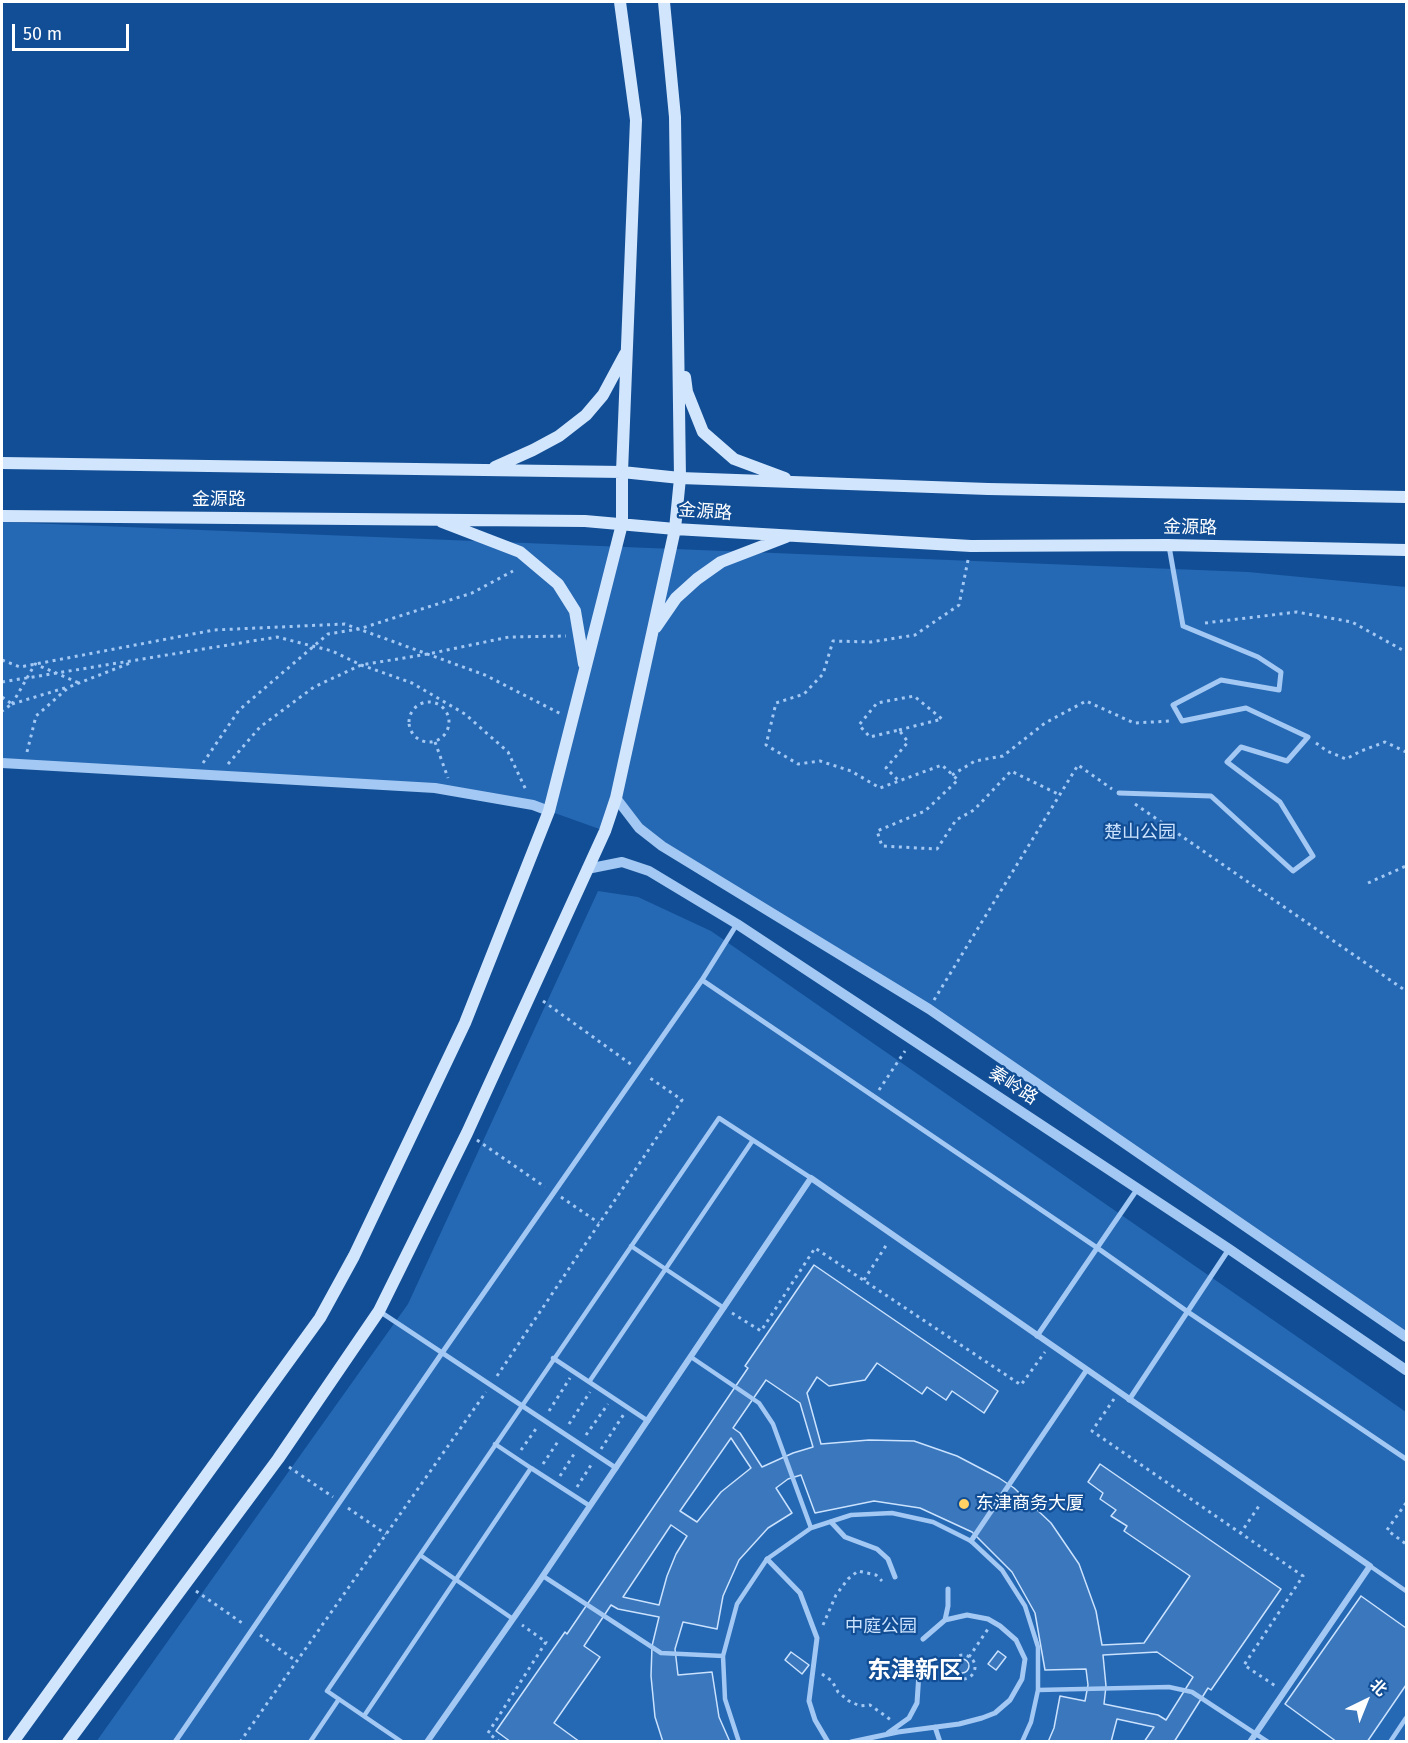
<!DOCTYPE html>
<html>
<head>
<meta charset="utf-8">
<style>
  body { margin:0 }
  #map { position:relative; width:1408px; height:1743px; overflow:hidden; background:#124e95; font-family:"Fira Sans","Noto Sans SC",sans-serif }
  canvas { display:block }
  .frame { position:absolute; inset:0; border:3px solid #fff; pointer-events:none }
  .north { position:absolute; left:1336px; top:1671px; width:60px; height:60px; -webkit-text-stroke:4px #124e95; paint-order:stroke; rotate:43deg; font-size:16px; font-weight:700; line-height:24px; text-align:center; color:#fff }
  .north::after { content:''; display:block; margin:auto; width:21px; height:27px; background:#fff; clip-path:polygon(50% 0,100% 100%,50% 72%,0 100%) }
  .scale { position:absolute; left:12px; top:24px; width:117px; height:27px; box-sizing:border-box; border:3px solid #fff; border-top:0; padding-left:8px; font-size:18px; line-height:21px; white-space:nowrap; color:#fff; -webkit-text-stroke:4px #124e95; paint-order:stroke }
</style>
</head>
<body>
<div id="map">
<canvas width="1408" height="1743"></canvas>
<div class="frame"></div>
<div class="north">北</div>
<div class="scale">50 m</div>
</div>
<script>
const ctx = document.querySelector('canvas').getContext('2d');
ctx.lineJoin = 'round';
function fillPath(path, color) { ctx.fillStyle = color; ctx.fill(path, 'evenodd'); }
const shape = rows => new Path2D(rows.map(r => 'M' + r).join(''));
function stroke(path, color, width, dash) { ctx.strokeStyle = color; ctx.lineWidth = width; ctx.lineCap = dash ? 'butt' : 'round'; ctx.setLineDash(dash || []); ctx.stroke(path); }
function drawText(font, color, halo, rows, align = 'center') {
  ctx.font = font + ' "Fira Sans","Noto Sans SC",sans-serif'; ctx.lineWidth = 4.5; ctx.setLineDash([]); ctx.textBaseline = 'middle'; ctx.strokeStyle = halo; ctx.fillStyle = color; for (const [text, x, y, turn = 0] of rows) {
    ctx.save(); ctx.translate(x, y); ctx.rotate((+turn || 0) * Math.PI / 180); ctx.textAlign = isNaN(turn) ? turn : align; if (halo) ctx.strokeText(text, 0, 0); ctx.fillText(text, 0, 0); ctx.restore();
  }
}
fillPath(shape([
  [2,522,1248,572,1406,587,1406,1337,929,1009,662,846,616,799,605,831,549,811,435,788,2,763],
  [598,891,638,897,711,931,1406,1412,1406,1741,96,1742,408,1304]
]), '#2568b4');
const building = shape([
  [814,1265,998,1391,984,1413,952,1391,946,1400,927,1387,922,1394,877,1363,865,1380,829,1386,817,1377,807,1393,821,1444,869,1440,914,1441,957,1456,999,1478,1014,1488,1051,1523,1079,1564,1096,1611,1102,1645,1144,1643,1190,1576,1124,1531,1127,1526,1111,1516,1116,1510,1100,1499,1103,1493,1088,1482,1100,1464,1281,1589,1211,1690,1208,1688,1174,1742,1144,1742,1154,1727,1117,1719,1111,1742,1048,1742,1054,1728,1060,1696,1085,1701,1088,1685,1086,1669,1045,1670,1035,1613,1012,1572,972,1532,920,1508,874,1501,815,1513,801,1475,788,1479,776,1488,792,1513,768,1528,739,1560,723,1596,717,1629,683,1622,675,1649,678,1675,712,1672,719,1717,730,1742,663,1742,655,1717,651,1676,652,1646,659,1617,618,1609,611,1605,584,1646,600,1657,554,1723,580,1742,511,1742,496,1731,565,1632,567,1634,748,1368,745,1366,814,1265],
  [766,1380,800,1403,813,1447,793,1453,762,1467,740,1433,733,1428,766,1380],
  [731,1438,751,1468,721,1492,697,1522,680,1511,731,1438],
  [671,1525,687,1536,676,1554,667,1576,659,1605,623,1597,671,1525],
  [1157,1652,1193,1677,1166,1720,1158,1715,1104,1704,1106,1686,1103,1655,1157,1652],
  [1361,1596,1406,1628,1406,1685,1367,1742,1337,1742,1285,1704,1361,1596],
  [998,1651,1006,1657,996,1670,988,1664,998,1651],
  [791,1652,809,1665,802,1674,785,1660,791,1652],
  '955 1666a7 7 0 1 1 14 0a7 7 0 1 1-14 0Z'
]);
fillPath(building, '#3b77bd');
stroke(building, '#cae2fd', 1.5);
stroke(shape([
  [968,560,959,605,915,635,871,642,833,641,823,674,804,694,776,703,766,745,798,764,820,761,851,771,880,788,942,765,958,780,925,811,877,831,882,846,937,849,956,820,974,810,1011,771,1060,795],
  [1205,623,1297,612,1352,622,1406,652],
  [2,660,20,667,214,630,345,624,485,675,561,714],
  [2,682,277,637,332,651,361,665,412,683,465,714,508,752,526,790],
  [2,697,12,704,2,711],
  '409 722a20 20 0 1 1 40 0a20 20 0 1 1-40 0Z',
  [12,704,35,664,79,683],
  [12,704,68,687],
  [899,730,942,719,914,696,877,703,859,725,870,737,899,730,908,742,886,768,899,781],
  [435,742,448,778],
  [1316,743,1327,751,1346,759,1361,751,1385,742,1406,752],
  [27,752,36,716,69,687,130,663],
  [203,763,239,710,328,634,359,629,472,593,513,571],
  [228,764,260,727,314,687,361,665,428,654,509,637,566,636],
  [952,775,975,761,1003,756,1045,723,1086,701,1134,723,1171,721],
  [1135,804,1406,991],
  [1368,883,1406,866],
  [934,1000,1078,765,1112,789],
  [543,1001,632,1065],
  [879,1090,905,1051],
  [477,1140,545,1187],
  [561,1197,599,1223],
  [864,1280,887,1244],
  [732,1313,761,1331,815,1248,1021,1385,1045,1352],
  [497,1376,682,1100,647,1076],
  [1114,1399,1092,1431,1303,1576,1244,1665,1277,1687],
  [549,1411,570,1378],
  [569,1424,590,1392],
  [586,1435,608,1404],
  [601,1449,624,1414],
  [521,1450,538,1426],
  [543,1464,559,1440],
  [289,1467,333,1497],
  [560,1476,576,1451],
  [577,1487,593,1462],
  [1406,1503,1387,1530,1406,1544],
  [348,1508,386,1534],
  [1240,1534,1261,1503],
  [196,1591,245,1625],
  [823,1625,836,1595,848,1579,858,1571,876,1575,882,1581],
  [260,1635,296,1661],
  '951 1667a12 12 0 1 1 24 0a12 12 0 1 1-24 0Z',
  [969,1657,988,1629],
  [822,1674,832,1681,838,1692,849,1701,860,1706,870,1705,891,1720],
  [240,1742,486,1392],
  [500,1742,488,1733,546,1642,522,1625]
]), '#a2c8f3', 3, [3, 4.5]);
stroke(shape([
  [631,1246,724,1308],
  [691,1357,759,1403,773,1424,811,1528],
  [553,1358,648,1421],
  [589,1382,753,1140],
  [495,1444,531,1468],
  [420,1555,513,1619],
  [1370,1566,1406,1591],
  [543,1576,661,1653,723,1656],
  [1038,1690,1169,1687,1192,1692,1268,1742],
  [364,1716,531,1468,590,1506],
  [310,1742,339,1699],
  [402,1742,327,1691,719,1118,811,1178],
  [739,1742,725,1699,723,1656,737,1604,767,1559,811,1528,851,1515,892,1513,933,1522,971,1541,1002,1570,1025,1606,1038,1647,1038,1690,1031,1722,1022,1742],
  [1390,1742,1406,1718]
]), '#a2c8f3', 4.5);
stroke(shape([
  [1119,793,1211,796,1293,871,1313,856,1280,802,1227,762,1241,747,1287,761,1308,737,1246,708,1182,721,1173,705,1221,680,1279,690,1281,672,1258,657,1183,626,1169,546],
  [702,980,1096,1247,1188,1312,1406,1459],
  [379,1311,616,1468],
  [1037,1336,1138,1188],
  [1129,1400,1229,1249],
  [831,1522,845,1537,877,1549,888,1559,895,1577],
  [971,1541,1086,1371],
  [767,1559,800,1593,817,1638,809,1701,815,1720,828,1742],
  [945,1620,948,1606,948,1589],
  [935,1727,940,1742],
  [888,1733,909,1718,917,1703,919,1673],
  [175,1742,442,1353,702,980,737,924],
  [851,1742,898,1732,959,1724,982,1718,995,1713,1010,1700,1022,1679,1025,1659,1016,1640,1000,1626,988,1619,967,1615,945,1620,923,1639]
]), '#a2c8f3', 5);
stroke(shape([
  [427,1742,536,1586,811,1178,1370,1566,1250,1742]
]), '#a2c8f3', 6);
stroke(shape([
  [2,763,435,788,533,805,549,811],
  [616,798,639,828,662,846,929,1009,1406,1337],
  [587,869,622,862,649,871,737,924,1229,1249,1406,1370]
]), '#a2c8f3', 10);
stroke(shape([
  [685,377,687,392,703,432,734,459,785,478],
  [2,463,622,472,680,478,988,489,1406,497],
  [495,467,533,450,559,436,586,415,603,395,625,354],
  [2,516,585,521,675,529,971,546,1168,545,1406,550],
  [442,522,520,552,558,584,575,611,584,664],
  [656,627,676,598,697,579,721,562,786,537],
  [13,1742,320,1318,354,1256,465,1023,549,811,622,524,622,472,636,120,620,2],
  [68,1742,278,1459,379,1311,467,1133,605,831,616,798,675,529,680,478,675,117,664,2]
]), '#d1e5fc', 12);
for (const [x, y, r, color] of [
  [964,1504,6,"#ffd064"]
]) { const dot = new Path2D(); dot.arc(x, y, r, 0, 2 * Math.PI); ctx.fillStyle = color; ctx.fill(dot); stroke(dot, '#124e95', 2); }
drawText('18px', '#fff', '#124e95', [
  ["金源路",219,500],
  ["金源路",705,512,4],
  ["金源路",1190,528,1],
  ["秦岭路",1013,1086,33]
]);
drawText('18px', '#cae2fd', '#124e95', [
  ["楚山公园",1140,833],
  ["中庭公园",881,1627]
]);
drawText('18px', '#fff', '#124e95', [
  ["东津商务大厦",976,1504]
], 'left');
drawText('bold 24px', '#fff', '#124e95', [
  ["东津新区",915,1671]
]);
</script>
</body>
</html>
